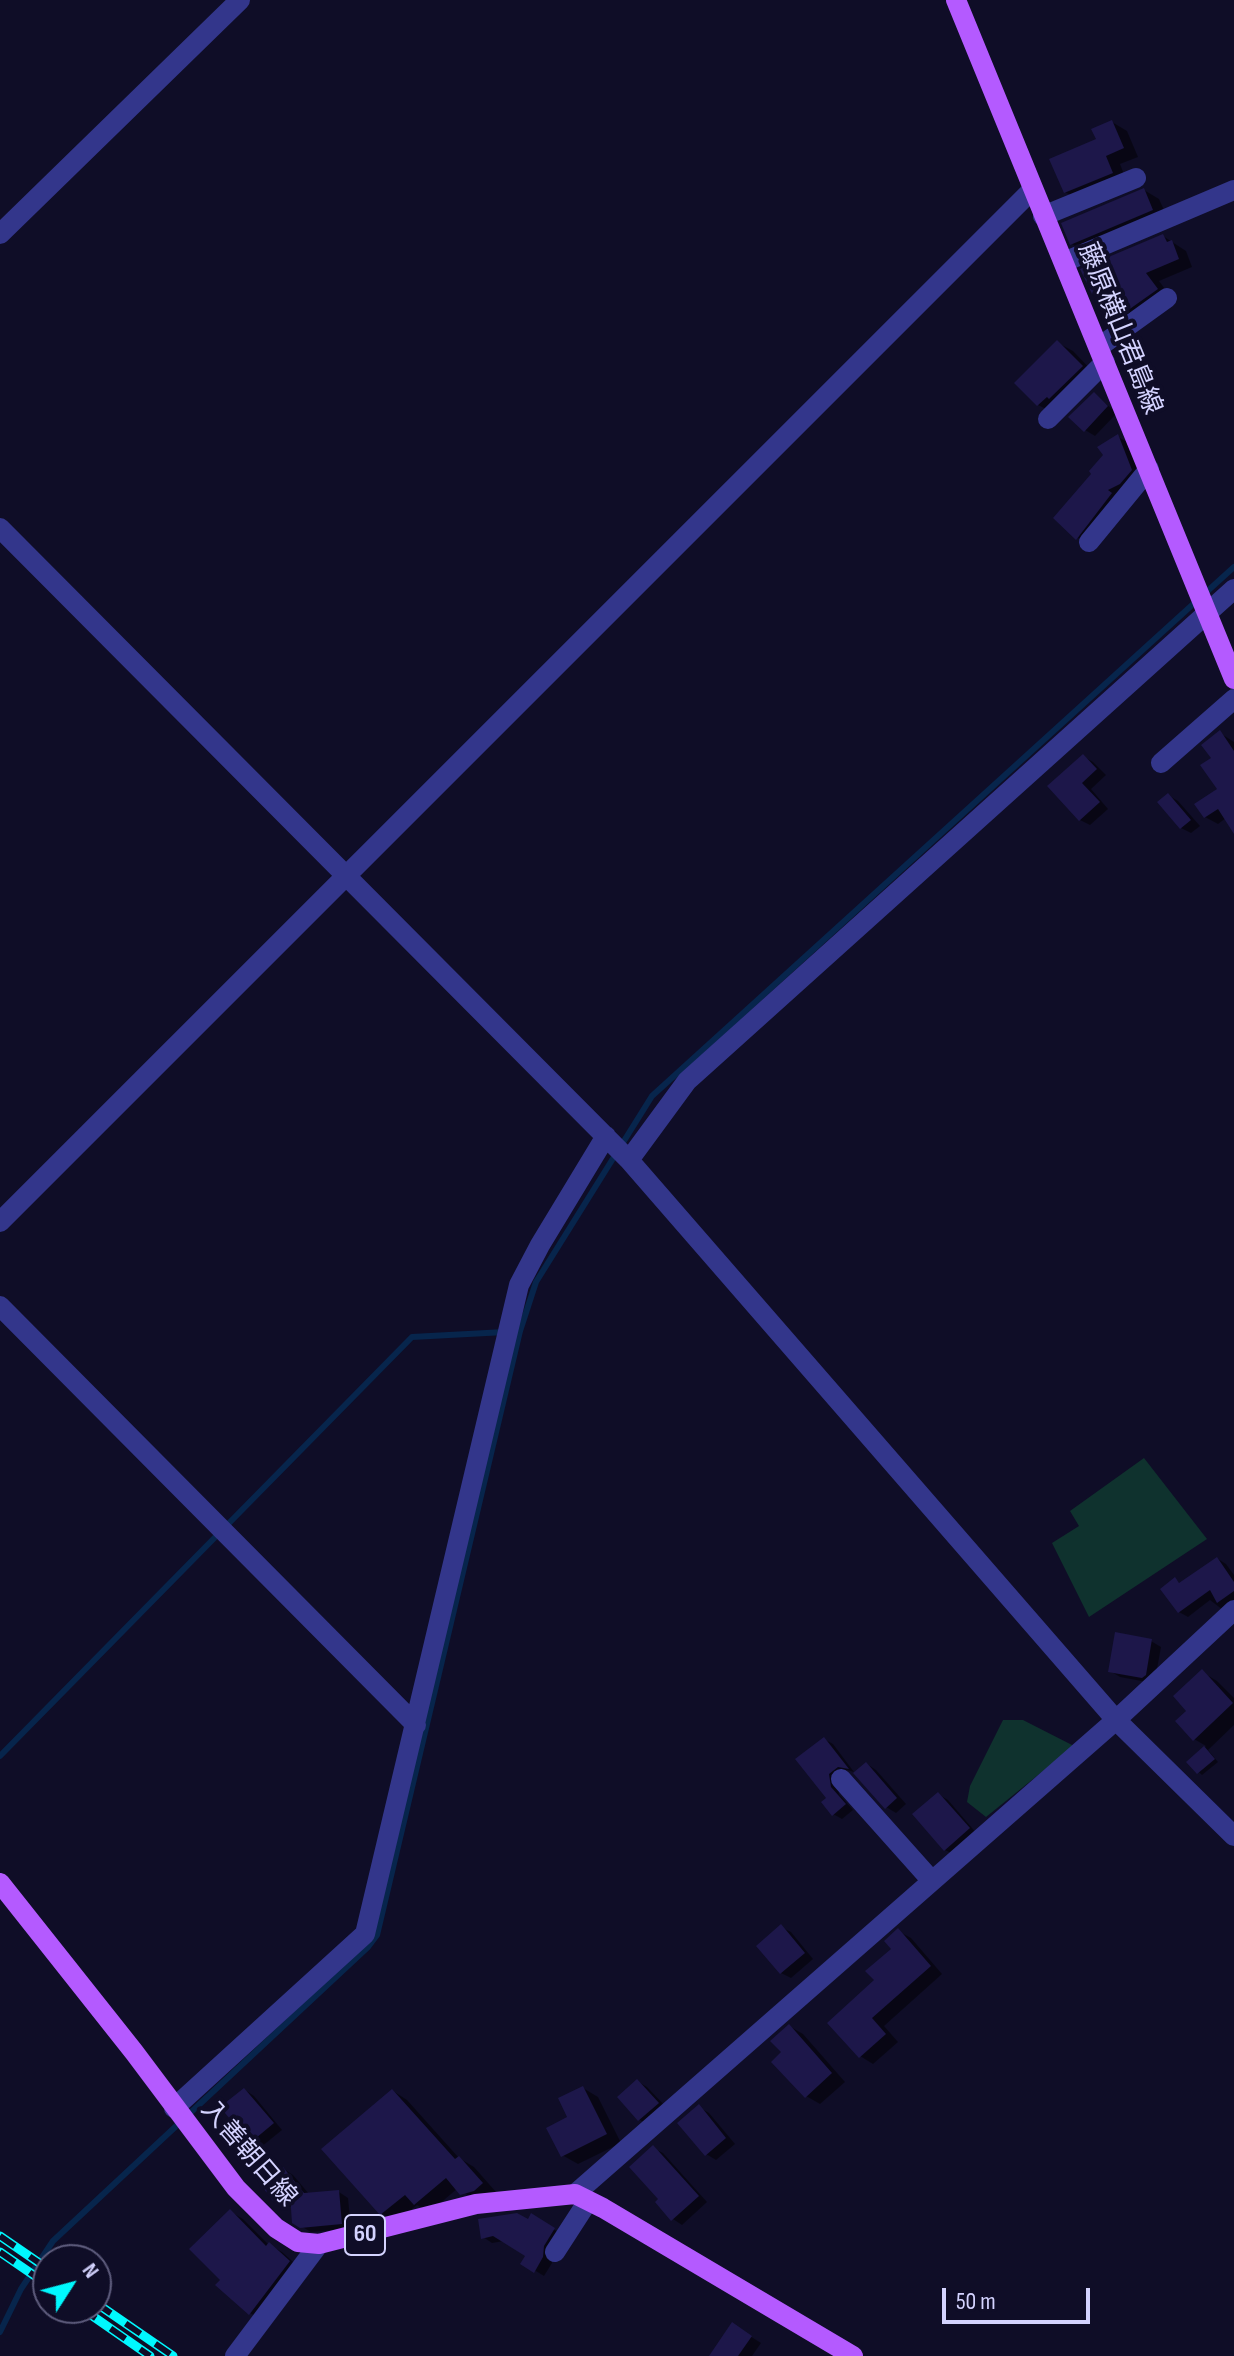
<!DOCTYPE html>
<html>
<head>
<meta charset="utf-8">
<style>
  body { margin:0 }
  #map { position:relative; width:1234px; height:2356px; overflow:hidden; background:#0f0d27; font-family:"Sofia Sans Condensed",sans-serif }
  canvas { display:block }
  .north { position:absolute; left:32px; top:2244px; width:80px; height:80px; box-sizing:border-box; background:#0f0d27; border:2px solid #5e5c7d; border-radius:50%; rotate:54deg; font-size:22px; font-weight:700; line-height:32px; text-align:center; color:#d4d3ff }
  .north::after { content:''; display:block; margin:auto; width:28px; height:36px; background:#00f8fe; clip-path:polygon(50% 0,100% 100%,50% 72%,0 100%) }
  .scale { position:absolute; left:942px; top:2288px; width:148px; height:36px; box-sizing:border-box; border:4px solid #d4d3ff; border-top:0; padding-left:10px; font-size:24px; line-height:28px; white-space:nowrap; color:#d4d3ff; -webkit-text-stroke:6px #0f0d27; paint-order:stroke }
</style>
</head>
<body>
<div id="map">
<canvas width="1234" height="2356"></canvas>
<div class="north">N</div>
<div class="scale">50 m</div>
</div>
<script>
const ctx = document.querySelector('canvas').getContext('2d');
ctx.lineJoin = 'round';
function fillPath(path, color) { ctx.fillStyle = color; ctx.fill(path, 'evenodd'); }
const shape = rows => new Path2D(rows.map(r => 'M' + r).join(''));
function stroke(path, color, width, dash) { ctx.strokeStyle = color; ctx.lineWidth = width; ctx.lineCap = dash ? 'butt' : 'round'; ctx.setLineDash(dash || []); ctx.stroke(path); }
function drawText(font, color, halo, rows, align = 'center') {
  ctx.font = font + ' "Sofia Sans Condensed","Noto Sans JP",sans-serif'; ctx.lineWidth = 8; ctx.setLineDash([]); ctx.textBaseline = 'middle'; ctx.strokeStyle = halo; ctx.fillStyle = color; for (const [text, x, y, turn = 0] of rows) {
    ctx.save(); ctx.translate(x, y); ctx.rotate((+turn || 0) * Math.PI / 180); ctx.textAlign = isNaN(turn) ? turn : align; if (halo) ctx.strokeText(text, 0, 0); ctx.fillText(text, 0, 0); ctx.restore();
  }
}
fillPath(shape([
  [1144,1458,1207,1539,1089,1617,1052,1543,1079,1526,1070,1511],
  [1003,1720,1023,1720,1074,1746,986,1817,967,1802,970,1786]
]), '#0f322e');
fillPath(shape([
  [1112,122,1127,131,1138,157,1120,164,1127,182,1081,201,1065,192],
  [1144,190,1159,199,1168,219,1087,253,1072,244],
  [1163,236,1186,251,1192,267,1159,281,1171,297,1132,325,1118,317,1106,301,1093,293],
  [1058,343,1073,351,1097,376,1054,413,1038,405],
  [1094,394,1117,413,1095,436,1085,430],
  [1118,437,1133,445,1146,479,1093,547,1078,538],
  [1220,733,1234,742,1234,827,1226,818,1218,824,1205,817,1220,789,1213,759],
  [1083,756,1093,762,1106,775,1091,789,1108,809,1090,825,1080,820],
  [1168,795,1178,801,1200,826,1191,833,1181,828],
  [1218,1559,1226,1564,1234,1575,1234,1601,1223,1610,1210,1600,1188,1617,1179,1612,1175,1580,1181,1584],
  [1151,1641,1161,1647,1155,1680,1152,1683,1120,1677,1110,1671],
  [1202,1672,1217,1681,1234,1698,1234,1725,1208,1750,1218,1762,1202,1775,1188,1762,1206,1746,1194,1739,1189,1711],
  [824,1739,833,1744,854,1772,847,1770,837,1779,839,1794,853,1810,842,1819,833,1814,828,1799],
  [867,1764,876,1770,906,1804,896,1813,886,1807],
  [938,1794,948,1800,978,1835,955,1855,945,1850],
  [781,1927,791,1932,813,1959,791,1978,781,1973],
  [898,1931,911,1938,942,1974,884,2026,898,2042,873,2064,860,2056,876,1981,894,1949],
  [789,2026,803,2034,845,2082,820,2104,806,2096,784,2052],
  [637,2081,647,2087,668,2109,649,2125,640,2120,620,2098],
  [583,2088,598,2097,621,2143,578,2164,562,2155,570,2118],
  [245,2090,254,2096,282,2130,261,2147,251,2142],
  [393,2091,407,2100,459,2158,474,2167,496,2192,477,2202,458,2188,430,2212,417,2205,396,2222,381,2213],
  [699,2107,709,2113,735,2144,716,2160,706,2154],
  [653,2148,663,2153,707,2202,682,2225,673,2219],
  [284,2169,293,2175,309,2194,339,2192,348,2198,351,2229,311,2232,294,2222,293,2205,287,2209,277,2203],
  [231,2212,243,2219,269,2245,282,2252,301,2269,262,2320,250,2313,223,2280],
  [532,2216,563,2235,552,2251,552,2263,544,2276,523,2263,528,2255,504,2241,492,2243,483,2237,528,2222],
  [742,2331,761,2343,752,2356,724,2356]
]), '#0007');
stroke(shape([
  [0,1756,412,1337,505,1332],
  [0,2332,21,2289,53,2241,368,1947,377,1935,520,1331,536,1282,652,1096,1234,567]
]), '#07254c', 6);
fillPath(shape([
  [1112,120,1124,148,1106,156,1113,173,1064,193,1049,159,1096,139,1091,129],
  [1144,188,1153,210,1070,245,1061,223],
  [1163,234,1167,242,1172,240,1179,259,1146,273,1158,289,1117,318,1097,291,1092,294,1080,269],
  [1057,340,1083,366,1049,399,1047,397,1037,406,1014,383],
  [1094,392,1108,406,1084,432,1068,417],
  [1118,434,1132,470,1120,484,1108,490,1112,493,1076,540,1053,518,1091,474,1089,471,1103,455,1097,447],
  [1220,730,1234,751,1234,834,1218,809,1204,818,1194,804,1217,789,1200,765,1211,758,1201,745],
  [1083,754,1097,769,1082,783,1100,802,1079,821,1047,786],
  [1168,793,1191,820,1180,829,1157,802],
  [1217,1557,1234,1582,1234,1591,1217,1603,1210,1590,1178,1613,1160,1589,1175,1577,1179,1583],
  [1115,1632,1152,1639,1146,1675,1142,1678,1108,1672],
  [1202,1669,1233,1703,1193,1741,1175,1721,1186,1711,1173,1696],
  [824,1737,849,1769,838,1767,829,1774,831,1787,846,1804,832,1816,821,1802,826,1798,795,1759],
  [1204,1746,1215,1759,1197,1774,1186,1762],
  [866,1762,897,1798,885,1809,853,1773],
  [938,1792,970,1828,944,1851,912,1814],
  [781,1924,805,1953,780,1974,756,1946],
  [898,1928,931,1966,872,2018,886,2034,859,2058,827,2023,874,1980,865,1971,891,1949,884,1941],
  [789,2024,832,2073,805,2098,771,2062,781,2052,770,2041],
  [637,2079,659,2103,638,2121,617,2097],
  [583,2086,607,2134,561,2157,546,2128,567,2117,558,2098],
  [244,2088,274,2123,250,2143,220,2107],
  [392,2089,455,2159,459,2156,483,2183,474,2191,460,2195,446,2178,414,2205,405,2195,380,2215,321,2149],
  [699,2104,726,2138,705,2156,677,2123],
  [653,2145,699,2196,671,2221,655,2202,658,2199,629,2167],
  [283,2167,304,2193,339,2190,342,2224,300,2228,292,2223,290,2194,276,2205,261,2185],
  [230,2209,266,2246,269,2242,290,2261,249,2315,215,2285,220,2280,189,2249],
  [517,2213,528,2219,531,2213,555,2228,544,2246,543,2257,534,2273,520,2264,525,2256,493,2236,481,2239,478,2219],
  [732,2322,752,2336,738,2356,709,2356]
]), '#1d174a');
stroke(shape([
  [1043,216,1136,178],
  [0,234,240,0],
  [1064,262,1234,190],
  [1099,347,1167,298],
  [1048,419,1105,362],
  [0,528,629,1160,1116,1720,1234,1836],
  [1089,542,1149,469],
  [1161,763,1234,699],
  [629,1160,687,1081,1234,589],
  [0,1222,1033,189],
  [0,1306,416,1725],
  [841,1779,932,1881],
  [174,2108,365,1934,519,1285,540,1245,606,1136],
  [575,2194,1116,1720,1234,1610],
  [555,2252,588,2201],
  [235,2356,319,2244]
]), '#33368b', 20);
stroke(shape([
  [956,0,1234,679],
  [0,1883,134,2052,236,2188,276,2228,298,2242,319,2244,476,2204,575,2194,603,2208,853,2356]
]), '#b45aff', 20);
const rail = shape([
  [0,2236,48,2269],
  [0,2252,48,2285],
  [96,2303,173,2356],
  [81,2308,150,2356]
]);
stroke(rail, '#00f8fe', 9);
stroke(rail, '#0f0d27', 6, [18]);
for (const [x, y, w] of [
  [365,2235,40]
]) { const box = new Path2D(); box.roundRect(x - w / 2, y - 20, w, 40, 6); ctx.fillStyle = '#0f0d27'; ctx.fill(box); stroke(box, '#d4d3ff', 2); }
drawText('bold 24px', '#d4d3ff', null, [
  ["60",365,2235]
]);
drawText('26px', '#d4d3ff', '#0f0d27', [
  ["藤原横山君島線",1119,329,68],
  ["入善朝日線",248,2154,49]
]);
</script>
</body>
</html>
